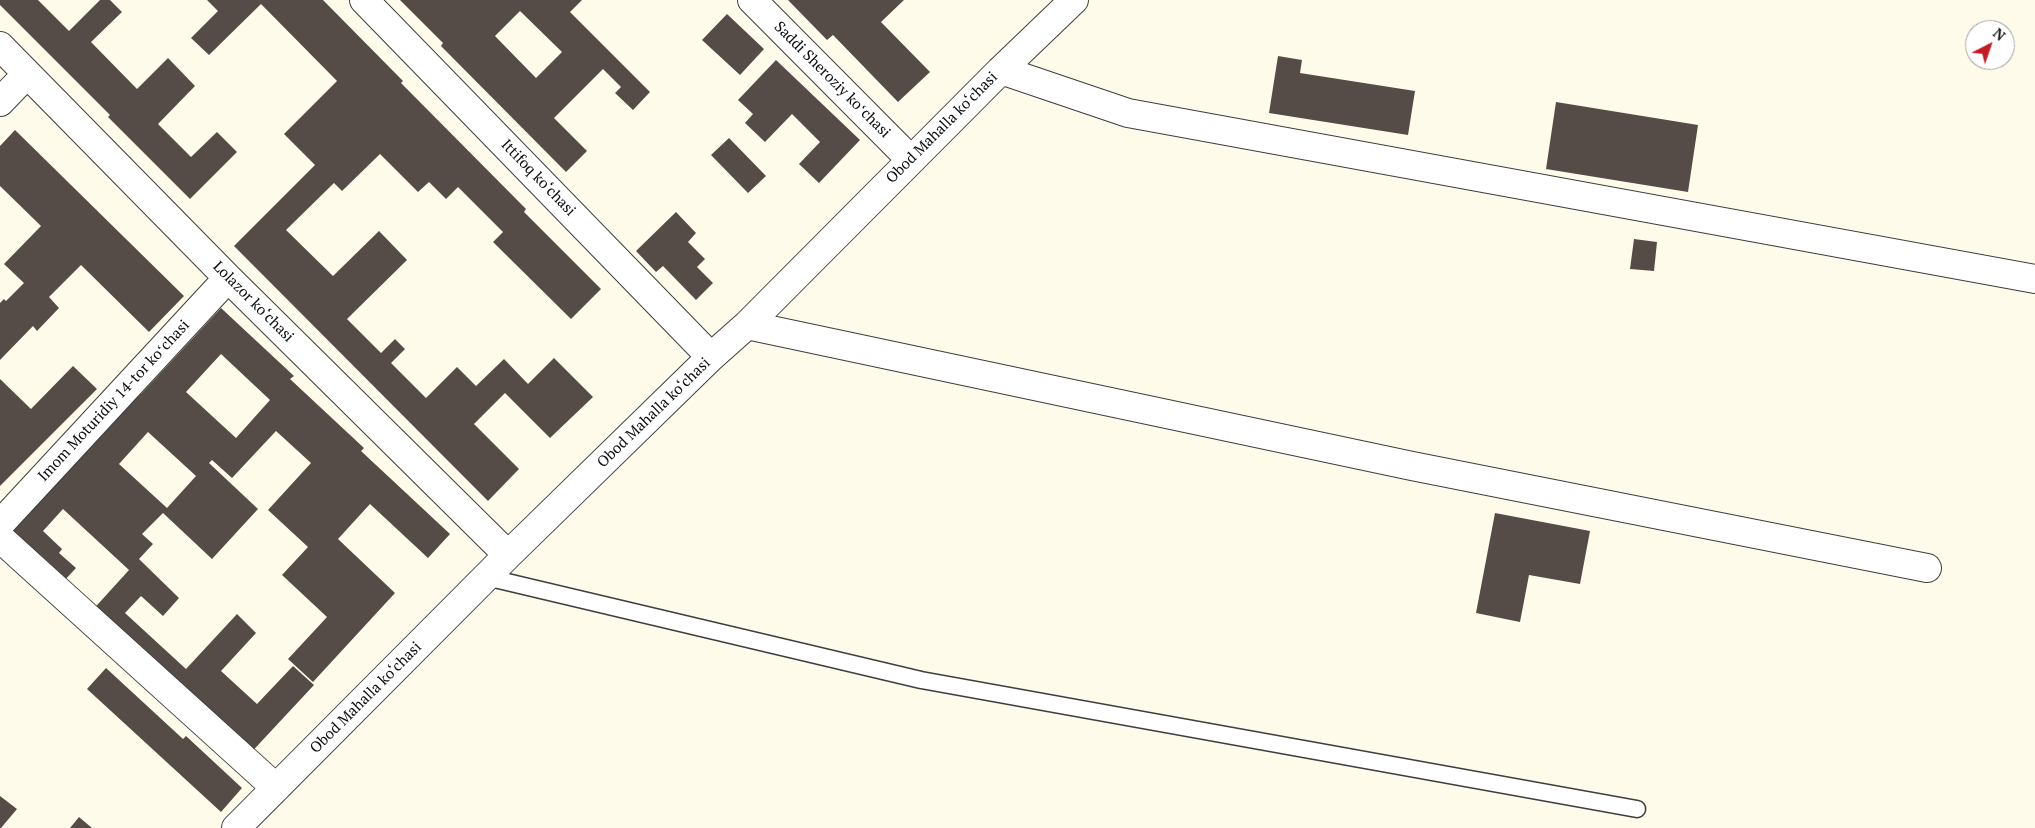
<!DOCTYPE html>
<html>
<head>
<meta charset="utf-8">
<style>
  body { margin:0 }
  #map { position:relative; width:2035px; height:828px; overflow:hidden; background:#fffbea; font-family:"PT Serif",serif }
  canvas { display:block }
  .north { position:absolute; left:1965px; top:20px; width:50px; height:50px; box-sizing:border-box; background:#fff; border:1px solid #9d9d9d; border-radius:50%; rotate:41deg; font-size:14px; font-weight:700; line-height:20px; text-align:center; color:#0b0b0b }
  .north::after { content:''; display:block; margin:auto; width:18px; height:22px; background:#c51a22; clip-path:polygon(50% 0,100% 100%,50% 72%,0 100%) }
</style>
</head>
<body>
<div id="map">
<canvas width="2035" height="828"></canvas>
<div class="north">N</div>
</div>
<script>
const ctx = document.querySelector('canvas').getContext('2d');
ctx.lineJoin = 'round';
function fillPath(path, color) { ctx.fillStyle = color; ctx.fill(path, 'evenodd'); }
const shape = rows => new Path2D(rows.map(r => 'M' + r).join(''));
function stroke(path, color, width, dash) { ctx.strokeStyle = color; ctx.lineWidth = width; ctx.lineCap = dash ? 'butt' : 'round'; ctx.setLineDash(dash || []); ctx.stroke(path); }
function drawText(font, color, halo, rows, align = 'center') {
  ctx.font = font + ' "PT Serif",serif'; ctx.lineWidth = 5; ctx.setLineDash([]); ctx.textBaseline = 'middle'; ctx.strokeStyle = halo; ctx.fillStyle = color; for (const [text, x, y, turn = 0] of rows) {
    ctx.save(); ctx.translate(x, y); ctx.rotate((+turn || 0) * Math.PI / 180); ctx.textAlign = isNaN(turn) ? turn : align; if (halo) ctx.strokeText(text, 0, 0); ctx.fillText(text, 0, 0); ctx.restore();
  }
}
fillPath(shape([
  [0,0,38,0,69,31,100,0,110,0,122,12,91,42,137,89,168,58,195,86,158,124,191,157,217,132,237,152,190,199,108,117,110,115,0,5],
  [207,0,323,0,403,81,401,83,526,209,524,212,601,289,571,319,493,242,503,232,458,187,446,199,429,182,418,192,380,154,342,191,334,183,286,230,333,276,379,231,407,260,347,319,381,353,395,339,405,349,391,363,426,398,457,367,476,386,504,359,528,384,554,358,593,397,550,438,505,393,474,424,519,469,488,501,234,246,315,165,284,134,337,81,261,4,209,55,191,38,218,11],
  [400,0,582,0,570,12,650,92,633,110,615,93,621,87,603,69,554,118,587,151,566,172,441,46,443,43],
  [520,11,562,52,536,78,495,36],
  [788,0,904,0,881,22,930,72,898,102,833,35,827,40],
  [727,14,764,49,740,75,702,40],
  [1278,56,1302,60,1300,73,1415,91,1408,135,1269,113],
  [776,60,860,140,819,183,799,164,820,142,792,114,765,142,745,123,753,114,738,100],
  [1556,102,1698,125,1688,192,1546,169],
  [15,130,184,296,149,332,81,265,49,297,59,308,37,331,33,326,0,360,0,303,4,299,6,301,24,283,4,264,41,226,0,186,0,146],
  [729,138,766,176,748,193,711,155],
  [676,212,696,233,688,242,705,259,697,267,713,283,696,300,663,266,656,272,636,251],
  [1634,239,1657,242,1654,271,1630,269],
  [221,308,294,376,290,379,364,448,361,451,450,534,428,558,370,504,338,539,395,593,313,682,288,659,327,617,282,575,308,547,268,510,311,463,276,431,232,478,212,460,209,463,258,509,212,559,163,513,142,534,153,544,139,559,179,598,163,616,141,596,125,613,186,669,237,614,256,633,221,671,257,704,293,666,314,685,245,759,89,614,129,570,63,509,43,531,62,549,59,553,76,568,63,582,8,531,138,391,141,394],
  [221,354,270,400,236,438,186,392],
  [148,432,196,476,167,508,119,464],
  [73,366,97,389,0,486,0,379,31,409],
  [1495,513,1590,531,1580,584,1529,575,1520,622,1476,613],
  [106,668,183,739,186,736,242,788,221,812,87,689],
  [0,796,17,809,1,828,0,828],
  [79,817,92,828,70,828]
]), '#554c47');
const lane = shape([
  [486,577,921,680,1637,809]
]);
const street = shape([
  [364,0,711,357],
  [752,0,911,160],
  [0,46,228,278,508,555],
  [1001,70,1128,113,2035,279],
  [0,102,26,75],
  [747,325,1412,466,1927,568],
  [0,524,228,278],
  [0,538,276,788],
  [236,828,508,555,711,357,747,325,1001,70,1074,0]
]);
stroke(lane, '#3e3e3e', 19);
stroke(street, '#3e3e3e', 30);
stroke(lane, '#fff', 16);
stroke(street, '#fff', 28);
drawText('15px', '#0b0b0b', '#fff', [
  ["Saddi Sheroziy koʻchasi",832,80,45],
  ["Obod Mahalla ko‘chasi",942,128,-45],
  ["Ittifoq ko‘chasi",538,178,46],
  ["Lolazor ko‘chasi",253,302,45],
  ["Imom Moturidiy 14-tor koʻchasi",114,401,-47],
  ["Obod Mahalla ko‘chasi",654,413,-44],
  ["Obod Mahalla ko‘chasi",366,698,-45]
]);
</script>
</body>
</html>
